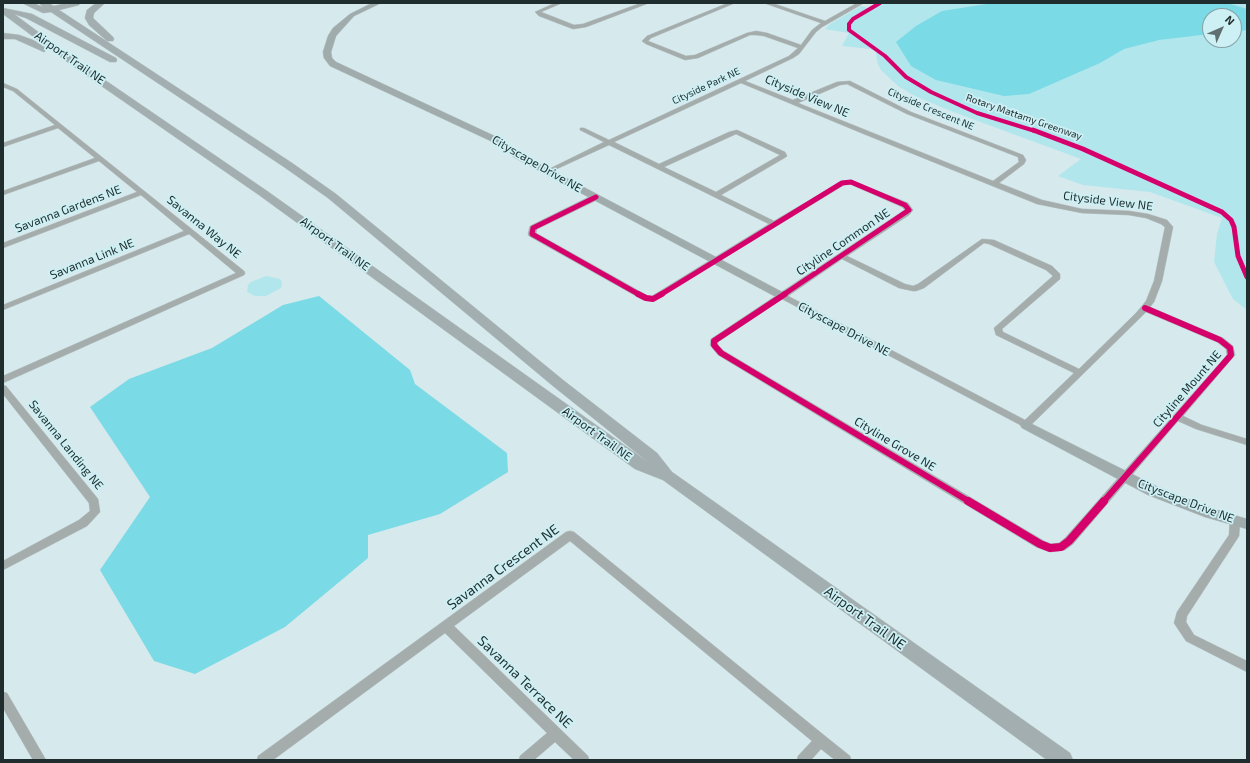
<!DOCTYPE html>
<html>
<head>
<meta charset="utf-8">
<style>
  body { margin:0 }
  #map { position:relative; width:1250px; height:763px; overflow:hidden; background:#d6e9ec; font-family:"Exo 2",sans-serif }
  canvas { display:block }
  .frame { position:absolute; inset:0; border:4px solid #1f2d2e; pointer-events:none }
  .north { position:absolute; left:1202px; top:8px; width:40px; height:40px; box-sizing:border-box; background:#cdf0f5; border:1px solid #87a2a5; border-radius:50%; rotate:45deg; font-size:11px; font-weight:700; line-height:16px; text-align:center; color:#1f2d2e }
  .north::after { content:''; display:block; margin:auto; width:14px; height:18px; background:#5f6f70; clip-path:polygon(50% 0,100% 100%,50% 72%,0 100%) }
</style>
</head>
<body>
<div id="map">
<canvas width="1250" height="763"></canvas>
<div class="frame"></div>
<div class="north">N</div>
</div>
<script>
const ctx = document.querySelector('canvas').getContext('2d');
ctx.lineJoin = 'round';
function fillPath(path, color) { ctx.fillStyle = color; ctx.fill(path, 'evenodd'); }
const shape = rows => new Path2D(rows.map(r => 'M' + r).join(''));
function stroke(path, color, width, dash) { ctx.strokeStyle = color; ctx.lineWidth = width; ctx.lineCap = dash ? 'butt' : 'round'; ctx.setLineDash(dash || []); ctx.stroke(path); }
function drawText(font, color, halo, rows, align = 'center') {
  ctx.font = font + ' "Exo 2",sans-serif'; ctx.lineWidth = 3.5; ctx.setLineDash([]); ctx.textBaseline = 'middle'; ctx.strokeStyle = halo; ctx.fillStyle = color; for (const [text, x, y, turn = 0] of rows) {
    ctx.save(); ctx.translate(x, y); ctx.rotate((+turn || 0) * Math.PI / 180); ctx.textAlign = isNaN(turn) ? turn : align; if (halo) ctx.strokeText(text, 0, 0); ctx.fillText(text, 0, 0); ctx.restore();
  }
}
fillPath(shape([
  [876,3,1247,3,1247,310,1233,299,1214,262,1217,234,1222,218,1150,192,1083,185,1058,176,1081,159,948,110,913,95,898,86,881,70,877,62,876,51,871,49,842,46,849,33,825,29,830,24,861,6,868,8],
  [1210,16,1234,16,1234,40,1210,40],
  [266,276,280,279,282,282,281,288,266,296,255,296,247,292,248,285,251,282]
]), '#b1e6ed');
fillPath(shape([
  [993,3,1227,3,1247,9,1247,30,1234,32,1234,16,1210,16,1210,34,1159,40,1124,49,1100,63,1029,94,1004,96,936,80,911,66,896,42,916,26,942,11],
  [319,296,410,370,415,384,507,453,508,472,440,514,368,535,368,558,285,627,195,674,154,661,100,570,150,497,90,407,129,379,212,348,283,305]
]), '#7adae5');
const street = shape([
  [555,3,562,3,541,12,574,25,583,24,641,3,649,3,586,27,573,29,539,16,535,12,555,3],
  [728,3,735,3,651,38,648,41,686,56,695,55,747,33,756,31,767,33,801,45,812,30,821,23,764,3,772,3,825,21,857,3,864,3,822,27,816,32,799,54,793,58,745,81,793,100,837,82,850,81,911,112,1023,155,1026,160,1024,164,999,183,1042,200,1082,209,1129,211,1148,214,1167,220,1173,227,1162,281,1154,302,1150,307,1223,338,1233,346,1235,355,1183,416,1202,425,1247,439,1247,445,1196,429,1178,421,1073,544,1065,550,1050,552,1036,547,718,355,710,345,711,339,903,211,905,210,902,207,850,184,844,185,653,301,643,300,529,236,528,234,530,226,593,195,599,195,599,199,537,229,536,233,648,296,652,296,769,224,609,145,550,172,546,172,545,171,604,142,580,130,580,128,584,128,609,140,789,56,798,48,764,36,756,35,750,35,698,58,685,60,646,44,642,41,647,36,728,3],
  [741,83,859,132,1037,204,1082,213,1129,215,1146,218,1161,224,1165,227,1154,281,1146,301,1136,313,1079,369,1003,332,1002,329,1060,279,1060,274,1052,266,994,240,982,239,918,284,913,286,905,284,847,256,909,215,913,210,908,203,853,181,842,181,774,221,721,195,786,157,787,156,785,152,737,130,729,132,659,164,614,142,741,83],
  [847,84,907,114,1018,157,1019,162,993,181,798,103,840,85,847,84],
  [736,134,780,155,716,192,664,167,736,134],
  [984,243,989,244,1046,270,1053,276,994,328,996,335,1074,373,1025,420,788,296,842,259,899,288,913,291,916,291,924,288,984,243],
  [782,299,1026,428,1029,427,1146,312,1217,342,1226,349,1227,355,1065,538,1059,543,1051,544,1044,541,724,351,718,345,718,342,782,299],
  [3,83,17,89,244,271,245,273,244,275,3,383,3,376,236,273,189,234,3,310,3,305,184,231,141,195,3,248,3,243,137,192,99,161,3,195,3,191,95,158,58,128,3,147,3,143,55,125,13,91,3,87,3,83],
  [3,385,6,386,98,499,100,512,87,526,3,570,3,561,79,520,90,511,89,503,3,394,3,385],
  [1235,516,1239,517,1240,520,1239,536,1187,616,1186,622,1194,635,1247,661,1247,672,1186,641,1174,623,1177,612,1229,535,1230,520,1231,517,1235,516],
  [570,531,574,532,825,736,850,756,851,760,835,760,821,749,811,760,797,760,798,756,812,741,570,541,454,626,588,756,589,760,574,760,555,742,534,760,519,760,520,756,547,733,445,633,273,760,257,760,258,756,566,532,570,531],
  [3,692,7,693,46,760,33,760,3,708,3,692]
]);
const secondary = shape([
  [372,3,381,3,354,16,336,36,331,52,332,58,336,62,501,139,521,154,786,294,787,296,786,298,778,298,515,158,495,143,330,66,324,58,323,52,328,36,333,28,350,14,372,3],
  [1026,421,1158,487,1214,509,1247,519,1247,529,1205,517,1148,495,1022,428,1020,425,1022,422,1026,421]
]);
const primary = shape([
  [22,3,33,3,43,7,39,3,48,3,54,6,67,3,80,3,79,5,59,10,292,163,336,194,563,380,657,453,672,472,1070,753,1073,760,1047,760,663,480,635,469,259,195,74,67,3,14,3,8,32,14,116,58,117,60,116,62,110,62,26,18,14,14,80,63,267,191,648,462,553,386,328,198,284,167,51,12,43,13,22,3],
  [96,3,105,3,94,13,93,18,113,37,114,39,113,41,107,41,89,25,85,18,87,10,96,3],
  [3,33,19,35,33,40,48,49,44,52,15,39,3,39,3,33]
]);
stroke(street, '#b7c6c8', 1);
stroke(secondary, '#b7c6c8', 1);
stroke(primary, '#b7c6c8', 1);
fillPath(street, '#a5acac');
fillPath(secondary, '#a0abac');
fillPath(primary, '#a3aeb0');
stroke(shape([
  [880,3,853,19,849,24,849,30,885,56,906,77,931,92,977,113,1035,131]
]), '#d6006c', 4);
stroke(shape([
  [1033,130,1083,149,1222,212,1231,220,1234,227,1238,256,1247,277],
  [596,197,533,228,532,234,640,295],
  [660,295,842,183,851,182,905,205,909,210,783,295]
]), '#d6006c', 5);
stroke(shape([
  [638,294,646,298,653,299,662,294],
  [785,294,714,341,714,345,721,353,970,502],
  [1103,502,1231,355,1230,348,1220,340,1145,308]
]), '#d6006c', 6);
stroke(shape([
  [968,501,1040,544,1050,548,1061,547,1069,541,1104,501]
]), '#d6006c', 8);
drawText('10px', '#1f2d2e', '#cdf0f5', [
  ["Cityside Park NE",706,86,-25],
  ["Cityside Crescent NE",931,109,23],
  ["Rotary Mattamy Greenway",1024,117,19]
]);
drawText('12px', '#1f2d2e', '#cdf0f5', [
  ["Airport Trail NE",70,58,35],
  ["Cityside View NE",807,96,23],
  ["Cityscape Drive NE",537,164,30],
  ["Cityside View NE",1108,201,7],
  ["Savanna Gardens NE",68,209,-21],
  ["Savanna Way NE",204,227,39],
  ["Cityline Common NE",843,242,-34],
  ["Airport Trail NE",335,244,36],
  ["Savanna Link NE",92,259,-22],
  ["Cityscape Drive NE",844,329,28],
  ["Cityline Mount NE",1187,389,-49],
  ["Airport Trail NE",597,434,36],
  ["Cityline Grove NE",895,444,31],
  ["Savanna Landing NE",66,445,51],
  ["Cityscape Drive NE",1186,501,21]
]);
drawText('14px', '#1f2d2e', '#cdf0f5', [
  ["Savanna Crescent NE",503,567,-36],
  ["Airport Trail NE",865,618,36],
  ["Savanna Terrace NE",525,682,44]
]);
</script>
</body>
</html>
